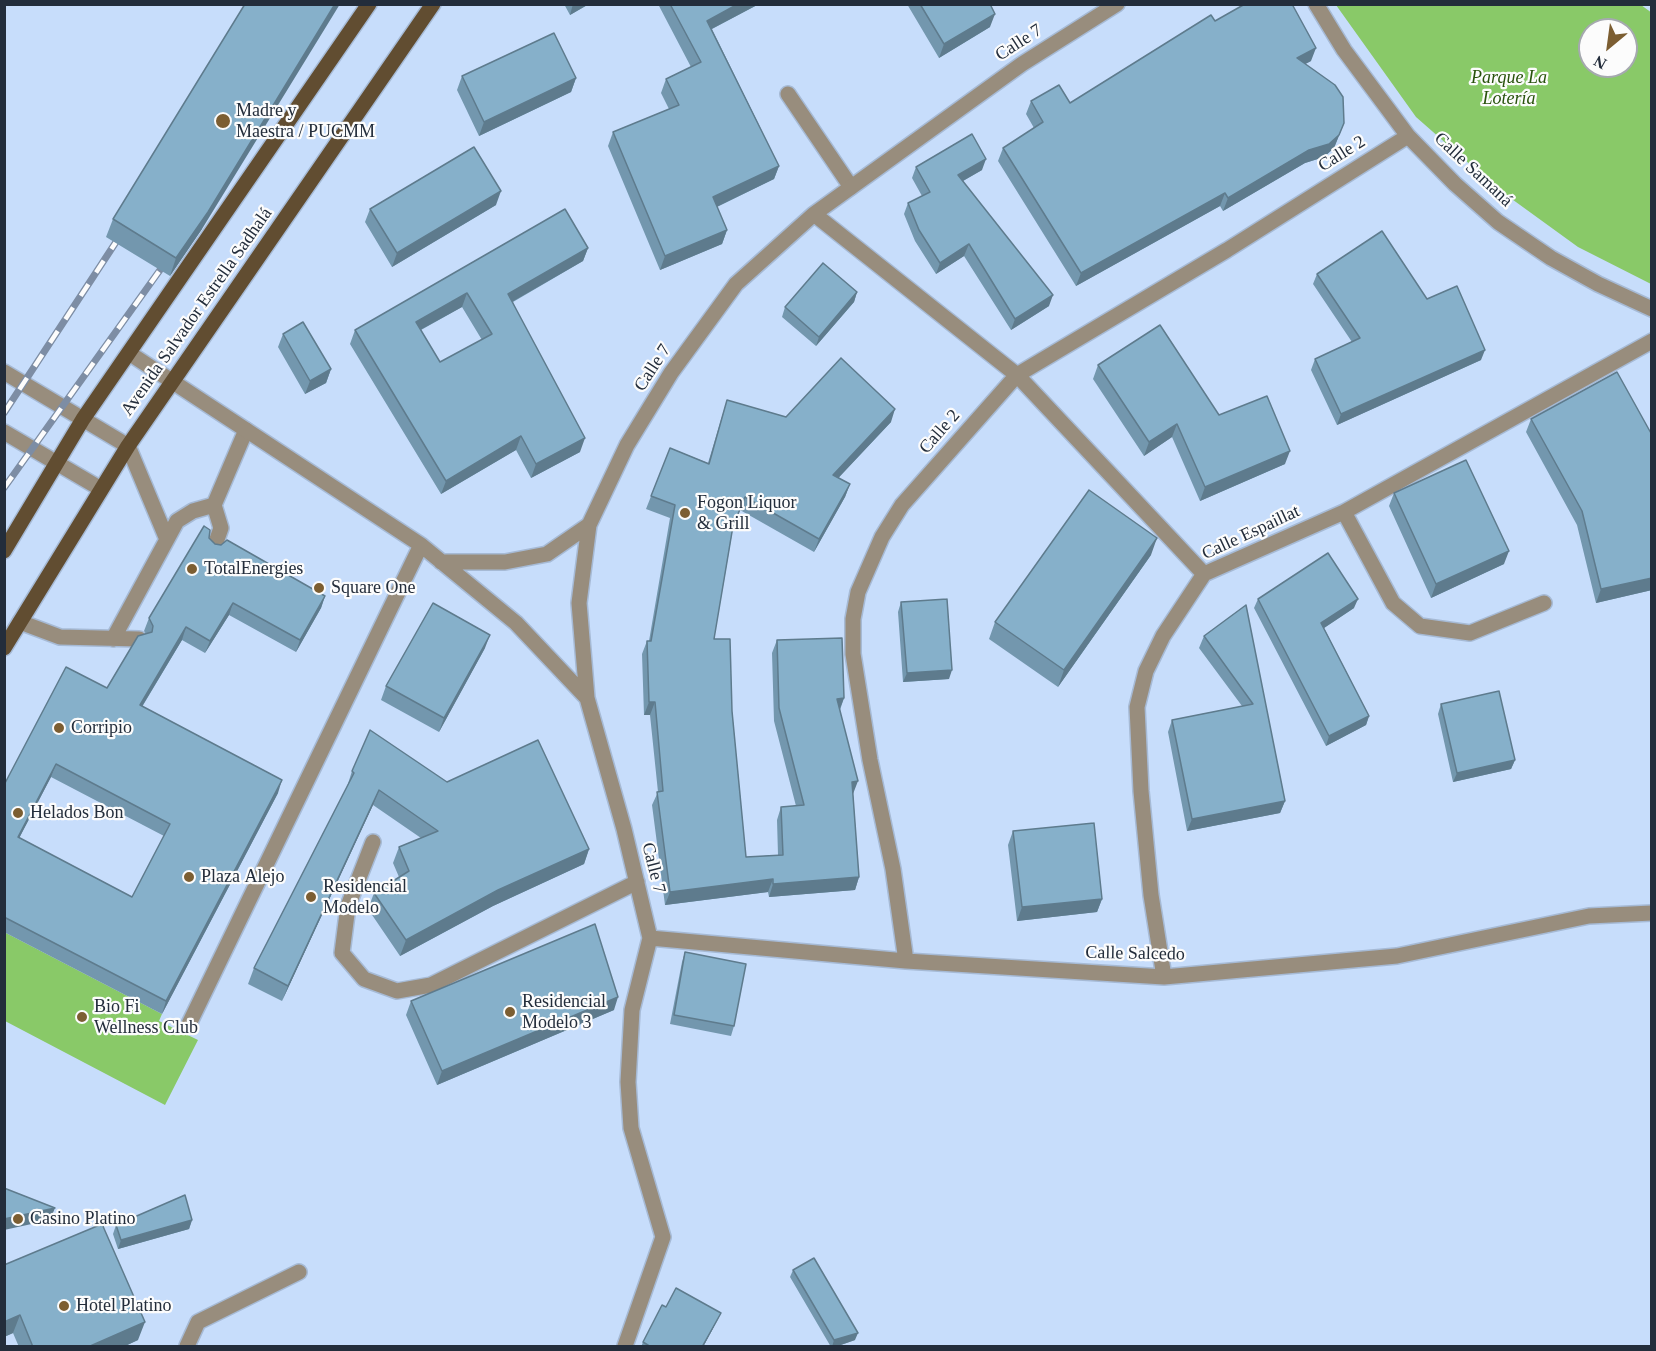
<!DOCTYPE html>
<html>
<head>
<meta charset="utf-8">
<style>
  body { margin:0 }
  #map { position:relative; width:1656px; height:1351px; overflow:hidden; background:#c7ddfb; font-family:"Times New Roman",serif }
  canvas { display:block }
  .frame { position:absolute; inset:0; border:6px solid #232d3b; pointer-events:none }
  .north { position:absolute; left:1578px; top:18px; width:60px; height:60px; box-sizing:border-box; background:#fcfcfc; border:2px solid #a5a9af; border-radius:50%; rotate:209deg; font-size:16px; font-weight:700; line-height:24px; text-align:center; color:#232d3b }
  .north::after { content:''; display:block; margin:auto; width:21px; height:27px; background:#7c5e32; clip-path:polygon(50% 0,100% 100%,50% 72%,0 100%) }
</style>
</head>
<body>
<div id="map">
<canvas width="1656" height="1351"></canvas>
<div class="frame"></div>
<div class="north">N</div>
</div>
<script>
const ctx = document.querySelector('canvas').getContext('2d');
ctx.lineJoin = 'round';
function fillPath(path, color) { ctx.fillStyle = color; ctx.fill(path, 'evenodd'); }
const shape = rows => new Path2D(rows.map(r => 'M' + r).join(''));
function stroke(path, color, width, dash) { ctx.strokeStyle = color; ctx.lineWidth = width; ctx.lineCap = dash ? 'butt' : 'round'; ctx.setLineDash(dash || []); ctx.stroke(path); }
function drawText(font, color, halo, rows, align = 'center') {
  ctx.font = font + ' "Times New Roman",serif'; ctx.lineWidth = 4.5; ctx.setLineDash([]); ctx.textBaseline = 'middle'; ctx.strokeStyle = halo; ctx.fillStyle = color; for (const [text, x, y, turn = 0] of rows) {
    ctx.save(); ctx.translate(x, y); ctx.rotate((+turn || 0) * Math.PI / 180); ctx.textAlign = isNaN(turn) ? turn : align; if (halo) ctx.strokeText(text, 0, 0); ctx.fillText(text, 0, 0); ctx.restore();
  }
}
fillPath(shape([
  [1641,5,1652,13,1651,284,1578,247,1498,189,1416,117,1336,5],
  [1590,30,1626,30,1626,66,1590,66],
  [4,932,162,1014,159,1021,198,1040,165,1105,5,1021]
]), '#89c968');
const service = shape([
  [788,94,851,187],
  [128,446,166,537],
  [214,548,221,528,214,505,246,430],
  [20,622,60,637,139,639],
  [113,639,177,521,193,511,214,505],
  [187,1346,198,1322,299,1272]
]);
const minor = shape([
  [1316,4,1344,50,1408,136,1455,184,1498,222,1551,258,1598,284,1652,309],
  [814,214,1017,375,1204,574],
  [129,353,421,545,516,623,587,698],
  [4,372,128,446],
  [4,432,101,489],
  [1344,512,1393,603,1420,626,1470,633,1544,603],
  [441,562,505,562,547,554,589,525],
  [373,842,348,906,342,953,364,979,397,991,431,985,637,882],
  [650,938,906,961,1164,977,1397,956,1589,916,1652,913],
  [906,961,893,869,870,760,853,654,853,619,858,592,882,537,902,505,1017,375,1227,250,1408,136],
  [1164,977,1151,895,1141,791,1137,707,1146,671,1163,636,1204,574,1344,512,1652,341],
  [189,1024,421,545],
  [625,1346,663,1237,631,1128,628,1082,632,1010,650,938,624,829,587,698,579,603,589,525,627,445,671,373,736,284,814,214,1022,64,1117,4]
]);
const primary = shape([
  [4,551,83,419,369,4],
  [4,648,128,446,433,4]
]);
stroke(service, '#a6bad5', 18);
stroke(minor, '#a6bad5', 18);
stroke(primary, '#a6bad5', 18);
stroke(service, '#988d7d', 15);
stroke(minor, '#988d7d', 15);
stroke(primary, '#614d31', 15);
const rail = shape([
  [4,413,116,242],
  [4,488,160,270]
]);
stroke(rail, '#7d8da4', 7);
stroke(rail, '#fcfcfc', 4.5, [14]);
fillPath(shape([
  [564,4,589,4,570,15],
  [658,4,759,4,712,29,779,166,774,179,717,207,727,230,722,244,660,270,608,146,613,132,669,109,661,93,666,79,691,67],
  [907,4,990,4,990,27,939,58],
  [1215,21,1311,61,1305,64,1344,123,1334,148,1324,157,1305,163,1223,211,1220,206,1076,286,998,161,1003,148,1034,128,1026,114,1031,101,1070,103],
  [462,76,576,78,571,92,479,136,457,90],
  [916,167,982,170,963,181,1049,306,1011,330,964,256,936,274,915,241,904,214,908,203,922,196,912,178],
  [496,205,392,267,365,222,370,209],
  [113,219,202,229,170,276,106,237],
  [588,248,583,261,513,302,580,452,531,478,516,450,441,494,350,344,355,330],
  [462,307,482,340,440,362,421,330],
  [1317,274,1427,299,1481,360,1337,425,1311,370,1315,359,1352,342,1313,284],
  [857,292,854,302,816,346,782,317,785,307],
  [283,334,331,369,326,383,305,394,278,347],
  [1098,365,1219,415,1285,464,1200,501,1172,437,1144,456,1093,379],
  [727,400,786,417,891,422,838,478,850,484,845,497,814,552,740,510,733,528,714,639,732,711,746,857,778,855,777,820,781,807,796,806,774,721,772,653,777,640,844,698,840,710,853,794,859,877,855,890,769,897,768,892,665,905,652,805,658,792,650,715,644,715,642,654,647,641,649,641,670,518,646,509,670,448,708,463],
  [1531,419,1652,590,1596,603,1577,525,1526,432],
  [1394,493,1504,564,1431,598,1389,506],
  [209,538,215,544,325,596,321,608,296,652,229,615,205,653,182,640,142,707,278,793,162,1014,4,932,4,785,107,688,146,634,144,631,149,618],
  [51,777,164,836,132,897,19,838],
  [1151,555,1058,687,989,639,995,622],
  [1258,599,1354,608,1324,628,1369,716,1366,725,1326,746,1254,608],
  [901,602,949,679,903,682,898,612],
  [1246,605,1285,801,1280,813,1187,831,1168,732,1172,720,1242,706,1199,648,1204,636],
  [485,648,439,732,381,700,386,686],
  [1441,704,1515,760,1511,769,1453,782,1438,714],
  [352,771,447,782,589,849,584,864,493,906,400,956,368,909,374,893,399,877,393,863,399,847,421,838,373,805,282,1001,248,984,254,968,347,787],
  [1013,831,1102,899,1097,912,1017,921,1008,845],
  [685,952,734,1026,731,1036,670,1024,682,962],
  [411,1001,614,1010,437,1085,406,1015],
  [192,1220,189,1229,118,1249,113,1234,116,1225],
  [4,1265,138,1340,123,1347,19,1347,13,1333,4,1337],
  [793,1270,855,1340,835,1347,831,1347,790,1277],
  [666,1307,718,1319,703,1347,641,1347,643,1342]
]), '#7397ae');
fillPath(shape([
  [335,4,340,4,202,229,170,276,176,258],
  [573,4,589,4,570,15],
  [738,4,759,4,702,34,707,21],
  [995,14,990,27,939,58,944,44],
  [1316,48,1311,61,1292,71,1297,58],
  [576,78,571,92,479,136,484,122],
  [1344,123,1334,148,1324,157,1305,163,1223,211,1228,198],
  [986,159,982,170,954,186,958,175],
  [779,166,774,179,708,211,713,197],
  [501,191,496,205,392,267,397,253],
  [1225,193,1220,206,1076,286,1081,273],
  [727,230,722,244,660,270,665,256],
  [969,244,964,256,936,274,940,263],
  [588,248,583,261,503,307,508,294],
  [857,292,854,302,816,346,819,337],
  [467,293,462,307,411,335,416,322],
  [1053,295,1049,306,1011,330,1015,319],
  [1485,350,1481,360,1337,425,1341,414],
  [331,369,326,383,305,394,310,381],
  [895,409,891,422,829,488,833,475],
  [1177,424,1172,437,1144,456,1149,442],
  [521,436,516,450,441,494,446,481],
  [585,438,580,452,531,478,536,464],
  [1290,451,1285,464,1200,501,1205,487],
  [850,484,845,497,814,552,819,539],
  [1157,538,1151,555,1058,687,1064,670],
  [1509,551,1504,564,1431,598,1436,584],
  [1652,578,1652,590,1596,603,1601,589],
  [325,596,321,608,296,652,300,640],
  [1358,599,1354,608,1318,632,1321,623],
  [233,603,229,615,205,653,210,641],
  [186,627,182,640,135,718,140,705],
  [490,635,485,648,439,732,444,718],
  [952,670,949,679,903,682,907,673],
  [844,698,839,711,837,699],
  [649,702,655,702,650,715,644,715],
  [1369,716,1366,725,1326,746,1329,736],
  [1515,760,1511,769,1453,782,1457,773],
  [56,764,51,777,13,850,18,837],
  [282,780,278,793,162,1014,166,1001],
  [858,781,853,794,852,782],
  [379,790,373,805,282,1001,288,986],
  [1285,801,1280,813,1187,831,1192,819],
  [589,849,584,864,493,906,400,956,406,940,498,890],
  [859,877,855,890,769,897,773,884],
  [773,879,768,892,665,905,670,892],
  [1102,899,1097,912,1017,921,1022,907],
  [618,997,614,1010,437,1085,442,1071],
  [55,1208,50,1220,4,1230,4,1219],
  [192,1220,189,1229,118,1249,121,1240],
  [721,1313,718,1319,703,1347,702,1347],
  [20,1315,13,1333,4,1337,4,1322],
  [145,1322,138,1340,123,1347,88,1347],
  [858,1333,855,1340,835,1347,832,1347,834,1340]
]), '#5e7b8d');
const building = shape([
  [245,4,335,4,208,212,176,258,113,219,245,4],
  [670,4,738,4,707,21,779,166,713,197,727,230,665,256,613,132,679,105,666,79,701,62,670,4],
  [920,4,990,4,995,14,944,44,920,4],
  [1245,4,1292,4,1316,48,1297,58,1335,85,1343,97,1344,123,1339,135,1329,144,1309,150,1228,198,1225,193,1081,273,1003,148,1043,122,1031,101,1059,85,1070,103,1211,15,1215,21,1245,4],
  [554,33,576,78,484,122,462,76,554,33],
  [972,134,986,159,958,175,1053,295,1015,319,969,244,940,263,919,230,908,203,930,192,916,167,972,134],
  [474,147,501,191,397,253,370,209,474,147],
  [565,209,588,248,508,294,585,438,536,464,521,436,446,481,355,330,565,209],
  [467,293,492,334,440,362,416,322,467,293],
  [1382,231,1427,299,1457,286,1485,350,1341,414,1315,359,1360,338,1317,274,1382,231],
  [823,263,857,292,819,337,785,307,823,263],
  [303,322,331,369,310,381,283,334,303,322],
  [1160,325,1219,415,1267,396,1290,451,1205,487,1177,424,1149,442,1098,365,1160,325],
  [841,358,895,409,833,475,850,484,819,539,745,497,733,526,714,639,730,639,732,711,746,857,783,855,781,807,804,805,779,708,777,640,842,638,844,698,837,699,858,781,852,782,859,877,773,884,773,879,670,892,657,792,663,791,655,702,649,702,647,641,651,641,675,505,651,496,670,448,709,464,727,400,786,417,841,358],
  [1617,372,1652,435,1652,578,1601,589,1582,511,1531,419,1617,372],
  [1466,460,1509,551,1436,584,1394,493,1466,460],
  [1089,490,1157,538,1064,670,995,622,1089,490],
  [204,526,210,530,209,538,215,544,221,545,227,540,325,596,300,640,233,603,210,641,186,627,140,705,282,780,166,1001,4,917,4,785,66,667,107,688,138,636,152,632,153,626,149,618,204,526],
  [56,764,170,824,132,897,18,837,56,764],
  [1328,553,1358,599,1321,623,1369,716,1329,736,1258,599,1328,553],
  [947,599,952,670,907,673,901,602,947,599],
  [433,603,490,635,444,718,386,686,433,603],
  [1246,605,1285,801,1192,819,1172,720,1253,704,1204,636,1246,605],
  [1499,691,1515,760,1457,773,1441,704,1499,691],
  [370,730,447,782,538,740,589,849,498,890,406,940,374,893,409,871,399,847,438,831,379,790,288,986,254,968,354,773,352,771,370,730],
  [1094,823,1102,899,1022,907,1013,831,1094,823],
  [595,924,618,997,442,1071,411,1001,595,924],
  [685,952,746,964,734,1026,674,1015,685,952],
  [4,1188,55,1208,4,1219,4,1188],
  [185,1195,192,1220,121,1240,116,1225,185,1195],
  [102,1224,145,1322,88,1347,33,1347,20,1315,4,1322,4,1265,102,1224],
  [814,1258,858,1333,834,1340,793,1270,814,1258],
  [676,1288,721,1313,702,1347,651,1347,643,1342,662,1305,666,1307,676,1288]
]);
fillPath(building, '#86b0ca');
stroke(building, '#5e7b8d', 1.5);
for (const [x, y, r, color] of [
  [223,121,8,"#7c5e32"],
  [685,513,6,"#7c5e32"],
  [192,569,6,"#7c5e32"],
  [319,588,6,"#7c5e32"],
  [59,728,6,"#7c5e32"],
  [18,813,6,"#7c5e32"],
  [189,877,6,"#7c5e32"],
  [311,897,6,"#7c5e32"],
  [510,1012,6,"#7c5e32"],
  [82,1017,6,"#7c5e32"],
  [18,1219,6,"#7c5e32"],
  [64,1306,6,"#7c5e32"]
]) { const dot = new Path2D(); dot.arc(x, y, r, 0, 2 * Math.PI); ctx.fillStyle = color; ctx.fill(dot); stroke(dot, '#fcfcfc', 2); }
drawText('18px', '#232d3b', '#fcfcfc', [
  ["Calle 7",1019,43,-33],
  ["Calle 2",1342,154,-32],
  ["Calle Samaná",1473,170,43],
  ["Avenida Salvador Estrella Sadhalá",197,312,-55],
  ["Calle 7",653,368,-57],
  ["Calle 2",940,432,-49],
  ["Calle Espaillat",1251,533,-25],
  ["Calle 7",653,868,76],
  ["Calle Salcedo",1135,954,1]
]);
drawText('italic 18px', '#28520c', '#fcfcfc', [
  ["Parque La",1509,78],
  ["Lotería",1509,99]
]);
drawText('18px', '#232d3b', '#fcfcfc', [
  ["Madre y",236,111],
  ["Maestra / PUCMM",236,132],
  ["Fogon Liquor",697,503],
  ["& Grill",697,524],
  ["TotalEnergies",204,569],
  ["Square One",331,588],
  ["Corripio",71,728],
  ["Helados Bon",30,813],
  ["Plaza Alejo",201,877],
  ["Residencial",323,887],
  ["Modelo",323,908],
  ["Residencial",522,1002],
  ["Modelo 3",522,1023],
  ["Bio Fi",94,1007],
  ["Wellness Club",94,1028],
  ["Casino Platino",30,1219],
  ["Hotel Platino",76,1306]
], 'left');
</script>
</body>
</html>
